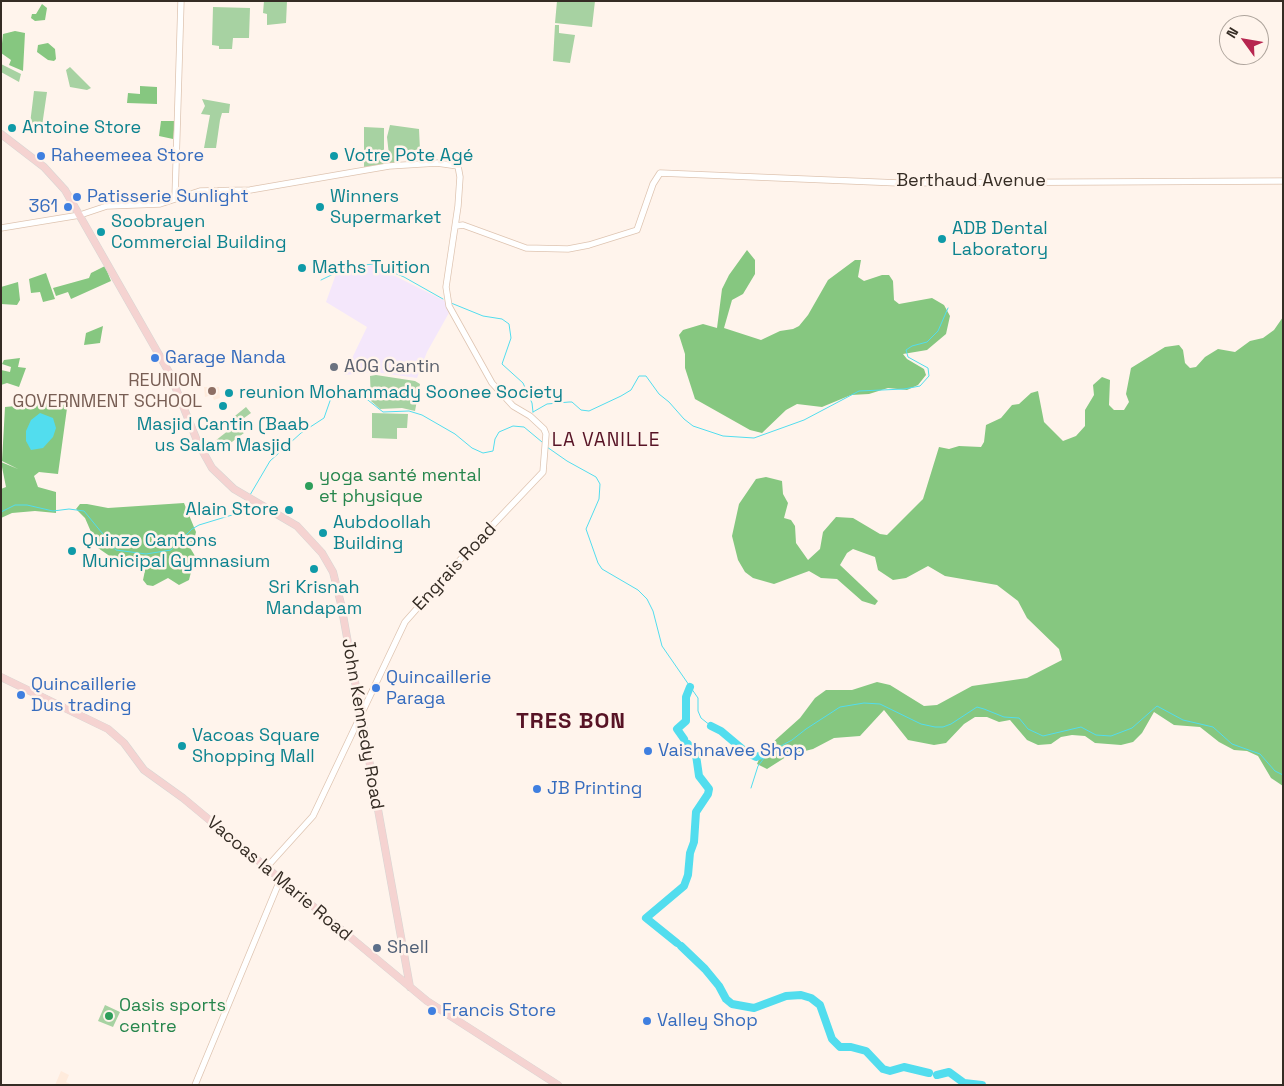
<!DOCTYPE html>
<html>
<head>
<meta charset="utf-8">
<style>
  body { margin:0 }
  #map { position:relative; width:1284px; height:1086px; overflow:hidden; background:#fff4ec; font-family:"Space Grotesk",sans-serif }
  canvas { display:block }
  .frame { position:absolute; inset:0; border:2px solid #352c24; pointer-events:none }
  .north { position:absolute; left:1219px; top:15px; width:50px; height:50px; box-sizing:border-box; background:#fff4ec; border:1px solid #aea49c; border-radius:50%; rotate:302deg; font-size:14px; font-weight:700; line-height:20px; text-align:center; color:#352c24 }
  .north::after { content:''; display:block; margin:auto; width:18px; height:22px; background:#b72650; clip-path:polygon(50% 0,100% 100%,50% 72%,0 100%) }
</style>
</head>
<body>
<div id="map">
<canvas width="1284" height="1086"></canvas>
<div class="frame"></div>
<div class="north">N</div>
</div>
<script>
const ctx = document.querySelector('canvas').getContext('2d');
ctx.lineJoin = 'round';
function fillPath(path, color) { ctx.fillStyle = color; ctx.fill(path, 'evenodd'); }
const shape = rows => new Path2D(rows.map(r => 'M' + r).join(''));
function stroke(path, color, width, dash) { ctx.strokeStyle = color; ctx.lineWidth = width; ctx.lineCap = dash ? 'butt' : 'round'; ctx.setLineDash(dash || []); ctx.stroke(path); }
function drawText(font, color, halo, rows, align = 'center') {
  ctx.font = font + ' "Space Grotesk",sans-serif'; ctx.lineWidth = 5; ctx.setLineDash([]); ctx.textBaseline = 'middle'; ctx.strokeStyle = halo; ctx.fillStyle = color; for (const [text, x, y, turn = 0] of rows) {
    ctx.save(); ctx.translate(x, y); ctx.rotate((+turn || 0) * Math.PI / 180); ctx.textAlign = isNaN(turn) ? turn : align; if (halo) ctx.strokeText(text, 0, 0); ctx.fillText(text, 0, 0); ctx.restore();
  }
}
fillPath(shape([
  [204,387,219,387,220,398,214,400,212,395,205,397],
  [61,1071,69,1075,66,1082,73,1085,55,1085]
]), '#ffebdc');
fillPath(shape([
  [373,265,445,301,450,311,427,352,417,378,375,372,344,375,367,327,326,302,336,274]
]), '#f4e7fb');
fillPath(shape([
  [264,1,287,1,286,23,267,25,267,14,263,13],
  [557,1,595,1,592,27,555,23],
  [213,7,250,8,249,38,233,38,232,49,219,49,219,46,212,45],
  [555,25,559,25,559,33,575,35,570,63,553,61],
  [1,64,21,74,19,82,1,72],
  [70,67,91,88,87,90,70,87,66,70],
  [34,91,47,92,42,126,30,124],
  [202,99,230,104,229,113,222,113,220,120,216,148,204,148,210,115,201,114,205,106],
  [390,125,419,129,420,150,399,152,400,162,390,164,387,137],
  [364,127,384,128,384,164,364,167],
  [376,375,415,381,420,384,415,411,402,408,380,409,371,401,370,376],
  [246,407,251,413,233,426,244,433,221,450,215,441,229,430,225,424],
  [372,413,408,414,407,428,397,428,397,439,372,438],
  [105,1005,120,1012,113,1027,98,1021]
]), '#a7d2a2');
fillPath(shape([
  [42,4,47,8,45,20,35,21,31,18,32,14,36,14],
  [15,31,25,33,23,71,9,65,11,60,1,53,3,34],
  [48,43,55,49,56,59,54,61,48,60,37,52,38,45],
  [140,86,157,87,157,104,127,103,128,93,140,94],
  [161,121,175,121,173,139,159,136],
  [747,250,755,260,755,274,743,294,732,300,724,328,761,340,780,331,793,329,799,326,808,315,828,280,855,260,861,260,858,277,864,281,882,275,889,275,893,281,894,300,899,304,932,298,944,305,950,316,946,334,927,350,903,354,907,359,924,369,926,375,918,385,907,390,888,388,869,394,851,395,822,407,797,404,786,410,762,433,750,430,695,399,685,368,685,354,679,335,683,330,703,324,717,328,722,289,729,275],
  [105,266,111,281,71,299,68,292,56,296,53,288,89,278,91,273],
  [46,273,55,299,43,302,40,292,31,293,29,279],
  [18,282,20,300,17,305,1,304,1,287],
  [1283,317,1283,786,1271,778,1258,756,1247,751,1234,750,1219,742,1200,727,1174,725,1154,712,1142,733,1133,742,1121,745,1095,743,1085,736,1072,735,1061,737,1051,744,1038,745,1027,740,1010,720,999,722,987,717,975,717,964,724,946,743,934,745,908,740,884,710,860,736,834,738,813,749,789,755,767,769,757,764,762,752,800,718,815,698,826,690,852,690,877,682,890,685,924,706,937,705,972,686,1027,678,1062,660,1059,649,1027,618,1018,601,997,585,945,576,928,566,906,578,893,580,878,570,875,557,853,549,847,553,840,565,878,601,875,605,862,601,837,579,821,578,809,571,774,584,753,578,745,572,738,560,732,536,739,504,756,479,766,477,782,481,783,494,788,503,784,518,791,520,795,526,796,543,808,560,820,549,823,532,836,517,853,518,880,534,887,535,923,499,939,447,949,449,959,446,981,447,984,442,986,425,1001,418,1012,405,1019,404,1031,393,1038,391,1044,422,1063,441,1076,436,1085,426,1085,410,1094,395,1093,385,1102,377,1110,380,1109,405,1114,410,1124,410,1129,402,1126,394,1131,368,1165,347,1179,345,1183,350,1185,363,1190,368,1196,367,1205,357,1218,349,1235,352,1250,341,1263,338,1274,330],
  [103,326,100,343,84,345,86,333],
  [20,358,18,367,26,368,19,387,7,383,1,385,1,370,10,372,11,367,2,364,4,360],
  [68,401,58,474,39,472,34,476,38,487,56,492,56,513,35,511,12,513,1,518,1,489,6,487,1,462,18,469,2,461,5,407],
  [184,503,196,532,193,544,189,546,195,556,189,580,179,585,168,578,153,586,147,585,143,580,148,556,126,562,114,559,98,548,85,518,76,509,80,504,87,504,108,508]
]), '#86c780');
fillPath(shape([
  [40,413,53,418,56,428,53,437,43,448,31,450,26,441,26,431,31,420]
]), '#52ddee');
stroke(shape([
  [321,280,348,267,373,264,404,277,443,299],
  [451,303,483,316,502,319,509,324,511,338,502,364,523,383,532,403,533,412],
  [533,412,547,404,569,402,572,402,581,410,589,411,621,396,631,390,639,376,646,376,659,394,669,402,684,419,693,426,723,436,754,438,804,420,859,391,904,389,920,386,929,376,928,368,908,357,906,350,912,346,927,342,938,331,948,308],
  [547,447,567,461,596,477,600,484,599,499,586,529,598,563,602,569,638,590,647,599,653,611,662,646,698,698,698,711,701,718,711,726],
  [250,495,270,461,301,433,324,418,331,398,339,390,354,389,383,412,409,411,422,415,455,434,472,448,483,453,493,451,495,439,499,432,513,426,524,427,542,442],
  [1,512,15,505,27,505,53,511,69,509,84,511,116,550,146,554,171,550,192,529,199,525,232,515,246,501],
  [751,788,758,766,768,753,792,740,806,729,840,707,864,703,880,704,921,724,935,727,943,727,951,724,977,707,984,709,1004,717,1019,718,1028,729,1043,736,1081,727,1096,735,1111,736,1132,728,1157,706,1183,720,1213,727,1232,744,1260,754,1275,771,1283,775]
]), '#52ddee', 1);
stroke(shape([
  [711,726,721,731,746,752,756,757,768,753],
  [684,739,677,729,686,721,686,697,690,687],
  [677,943,646,918,684,886,688,875,690,853,694,842,696,812,708,794,709,789,699,776,696,755,688,744],
  [681,946,705,969,719,986,726,999,732,1004,754,1008,786,996,801,995,811,998,820,1005,832,1039,840,1047,851,1047,866,1051,883,1069,890,1071,904,1067,929,1073],
  [937,1075,949,1072,964,1083,982,1085]
]), '#52ddee', 8);
const minor = shape([
  [175,198,181,1],
  [456,226,463,225,526,248,568,249,589,245,637,230,653,184,660,173,899,183,1283,181],
  [1,228,80,215,107,206,160,204,200,191,250,190,389,166,437,163,458,166,460,177,458,206,446,287,449,306,492,383,513,406,530,416,544,429,546,434,543,472,468,551,405,622,313,816,266,868],
  [195,1085,280,880]
]);
const major = shape([
  [1,134,44,167,65,190,170,374,198,443,212,468,234,489,297,526,322,553,333,572,341,604,410,987],
  [1,677,108,729,124,743,144,770,183,798,427,1001,558,1085]
]);
stroke(minor, '#dec4b1', 7);
stroke(major, '#d7d5d3', 8);
stroke(minor, '#fff', 5.5);
stroke(major, '#f5d3d1', 7);
for (const [x, y, r, color] of [
  [12,128,5,"#0f9aa8"],
  [41,156,5,"#3f7fe0"],
  [334,156,5,"#0f9aa8"],
  [77,197,5,"#3f7fe0"],
  [68,207,5,"#3f7fe0"],
  [320,207,5,"#0f9aa8"],
  [101,232,5,"#0f9aa8"],
  [942,239,5,"#0f9aa8"],
  [302,268,5,"#0f9aa8"],
  [155,358,5,"#3f7fe0"],
  [334,367,5,"#6b7280"],
  [212,391,5,"#8d6e63"],
  [229,393,5,"#0f9aa8"],
  [223,406,5,"#0f9aa8"],
  [309,486,5,"#2e9e5b"],
  [289,510,5,"#0f9aa8"],
  [323,533,5,"#0f9aa8"],
  [72,551,5,"#0f9aa8"],
  [314,569,5,"#0f9aa8"],
  [376,688,5,"#3f7fe0"],
  [21,695,5,"#3f7fe0"],
  [182,746,5,"#0f9aa8"],
  [648,751,5,"#3f7fe0"],
  [537,789,5,"#3f7fe0"],
  [377,948,5,"#5c6f8a"],
  [432,1011,5,"#3f7fe0"],
  [109,1016,5,"#2e9e5b"],
  [647,1021,5,"#3f7fe0"]
]) { const dot = new Path2D(); dot.arc(x, y, r, 0, 2 * Math.PI); ctx.fillStyle = color; ctx.fill(dot); stroke(dot, '#fff4ec', 2); }
drawText('18px', '#0d838f', '#fff4ec', [
  ["Antoine Store",22,128],
  ["Votre Pote Agé",344,156],
  ["Winners",330,197],
  ["Supermarket",330,218],
  ["Soobrayen",111,222],
  ["Commercial Building",111,243],
  ["ADB Dental",952,229],
  ["Laboratory",952,250],
  ["Maths Tuition",312,268],
  ["reunion Mohammady Soonee Society",239,393],
  ["Masjid Cantin (Baab",223,425,"center"],
  ["us Salam Masjid",223,446,"center"],
  ["Alain Store",279,510,"right"],
  ["Aubdoollah",333,523],
  ["Building",333,544],
  ["Quinze Cantons",82,541],
  ["Municipal Gymnasium",82,562],
  ["Sri Krisnah",314,588,"center"],
  ["Mandapam",314,609,"center"],
  ["Vacoas Square",192,736],
  ["Shopping Mall",192,757]
], 'left');
drawText('18px', '#366cbe', '#fff4ec', [
  ["Raheemeea Store",51,156],
  ["Patisserie Sunlight",87,197],
  ["361",58,207,"right"],
  ["Garage Nanda",165,358],
  ["Quincaillerie",386,678],
  ["Paraga",386,699],
  ["Quincaillerie",31,685],
  ["Dus trading",31,706],
  ["Vaishnavee Shop",658,751],
  ["JB Printing",547,789],
  ["Francis Store",442,1011],
  ["Valley Shop",657,1021]
], 'left');
drawText('18px', '#352c24', '#fff4ec', [
  ["Berthaud Avenue",971,181],
  ["Engrais Road",455,567,-47],
  ["John Kennedy Road",362,724,80],
  ["Vacoas la Marie Road",279,879,40]
]);
drawText('18px', '#5b616d', '#fff4ec', [
  ["AOG Cantin",344,367]
], 'left');
drawText('18px', '#785e54', '#fff4ec', [
  ["REUNION",202,381],
  ["GOVERNMENT SCHOOL",202,402]
], 'right');
drawText('18px', '#27864d', '#fff4ec', [
  ["yoga santé mental",319,476],
  ["et physique",319,497],
  ["Oasis sports",119,1006],
  ["centre",119,1027]
], 'left');
drawText('18px', '#4e5e75', '#fff4ec', [
  ["Shell",387,948]
], 'left');
ctx.letterSpacing = '1px';
drawText('19px', '#571325', '#fff4ec', [
  ["LA VANILLE",606,441]
]);
ctx.letterSpacing = '0px';
ctx.letterSpacing = '1px';
drawText('bold 22px', '#571325', '#fff4ec', [
  ["TRES BON",571,722]
]);
ctx.letterSpacing = '0px';
</script>
</body>
</html>
